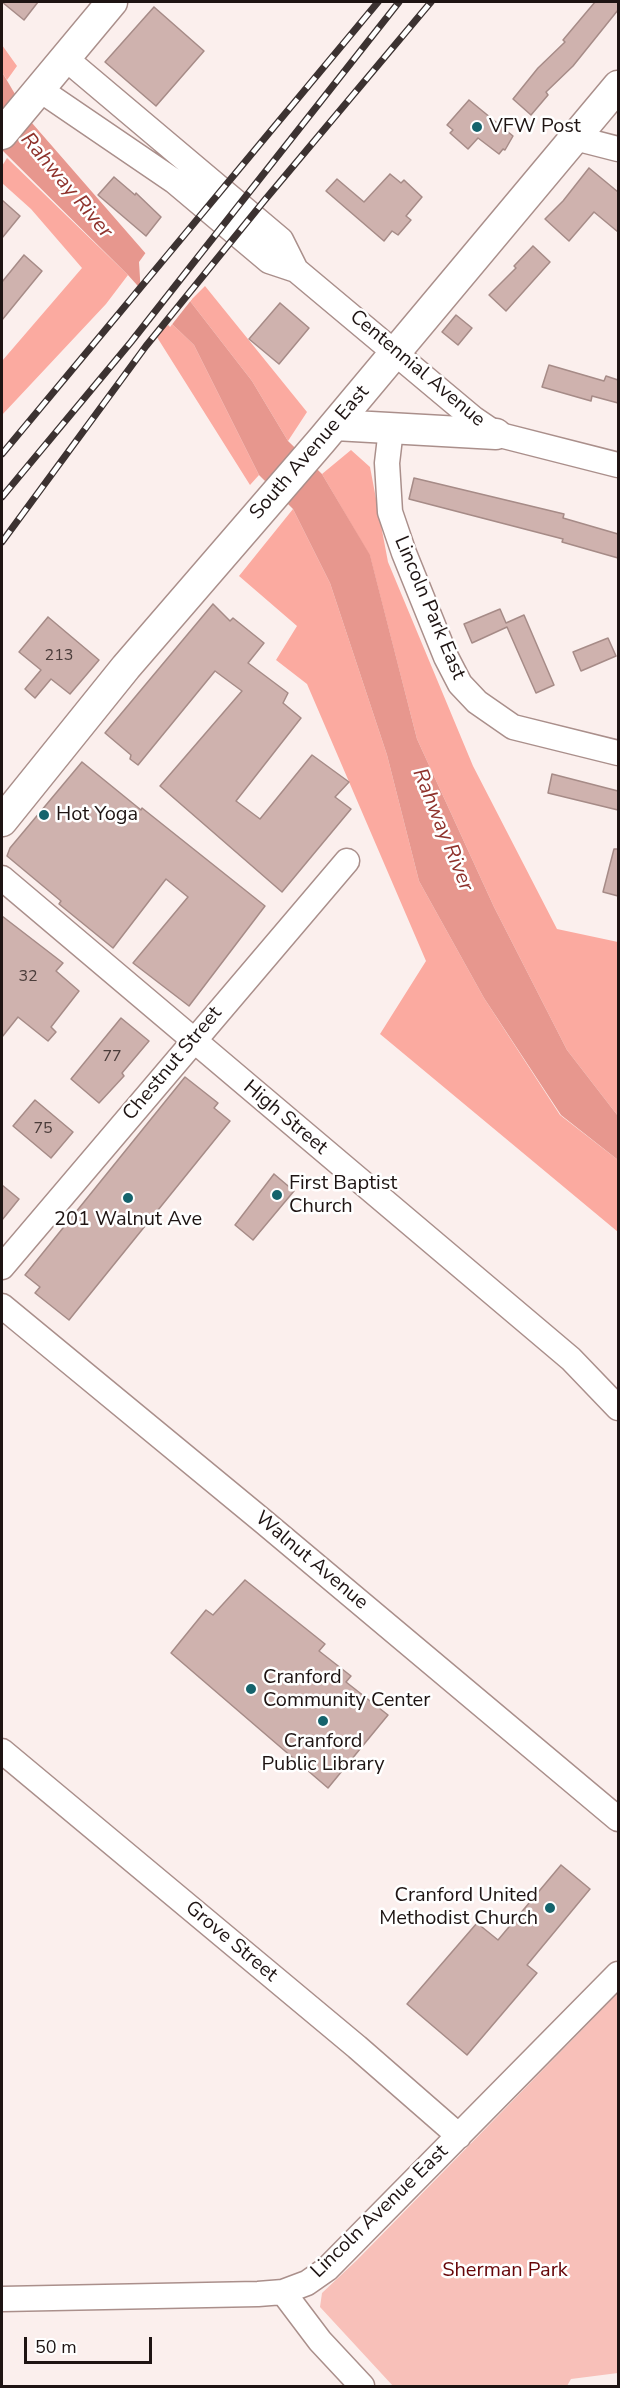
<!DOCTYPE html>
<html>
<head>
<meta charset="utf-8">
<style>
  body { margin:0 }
  #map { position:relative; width:620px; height:2388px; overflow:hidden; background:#fbefed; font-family:"Nunito Sans",sans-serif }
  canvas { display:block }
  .frame { position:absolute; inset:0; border:3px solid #1e1413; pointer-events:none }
  .scale { position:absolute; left:24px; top:2337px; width:128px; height:27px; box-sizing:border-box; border:3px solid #1e1413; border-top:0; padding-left:8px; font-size:18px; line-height:21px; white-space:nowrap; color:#1e1413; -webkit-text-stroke:4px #fff; paint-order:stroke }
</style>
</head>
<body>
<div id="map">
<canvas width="620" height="2388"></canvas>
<div class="frame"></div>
<div class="scale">50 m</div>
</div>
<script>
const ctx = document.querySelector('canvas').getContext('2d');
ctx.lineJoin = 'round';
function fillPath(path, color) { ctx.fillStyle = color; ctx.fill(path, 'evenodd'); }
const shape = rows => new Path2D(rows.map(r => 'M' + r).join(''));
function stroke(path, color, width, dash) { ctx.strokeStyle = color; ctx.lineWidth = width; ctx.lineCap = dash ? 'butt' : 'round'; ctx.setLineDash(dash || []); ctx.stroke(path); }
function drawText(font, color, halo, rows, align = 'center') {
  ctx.font = font + ' "Nunito Sans",sans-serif'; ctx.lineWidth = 5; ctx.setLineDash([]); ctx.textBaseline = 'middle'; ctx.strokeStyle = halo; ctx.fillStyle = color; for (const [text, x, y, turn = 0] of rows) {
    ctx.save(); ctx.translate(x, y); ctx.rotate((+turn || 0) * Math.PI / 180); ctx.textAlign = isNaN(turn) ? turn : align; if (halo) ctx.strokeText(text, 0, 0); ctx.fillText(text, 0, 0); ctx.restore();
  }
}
fillPath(shape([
  [618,1993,618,2373,571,2379,567,2386,393,2386,320,2307,322,2293,357,2260]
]), '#f8c0b9');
fillPath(shape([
  [2,45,17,66,7,80,2,72],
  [7,158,128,275,106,304,2,415,2,361,82,268,31,209,2,183,2,166],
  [205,286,307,412,288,441,252,381,190,301],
  [171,323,194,345,259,475,250,485,155,334],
  [351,450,370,467,388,562,473,766,557,929,618,942,618,1116,567,1050,494,907,417,739,370,556,322,474],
  [293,509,330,583,387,755,419,881,484,998,560,1115,618,1160,618,1232,380,1034,426,961,307,684,276,660,297,626,239,576]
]), '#fbaaa0');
fillPath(shape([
  [2,72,32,123,147,255,190,301,252,381,288,441,322,474,370,555,417,739,494,907,567,1050,618,1116,618,1160,561,1115,484,998,419,881,387,755,330,583,293,509,259,475,194,345,171,323,128,275,2,150]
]), '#e7978e');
fillPath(shape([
  [147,251,192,299,170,327,141,295,139,262]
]), '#fbefed');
const building = shape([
  [2,2,38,2,24,20,2,2],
  [595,2,618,2,618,10,573,66,546,92,548,95,531,115,513,99,538,68,565,42,563,40,595,2],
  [154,7,204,51,156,106,105,62,154,7],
  [469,100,513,136,505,150,503,149,499,154,478,138,468,149,450,133,453,130,447,125,469,100],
  [589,168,618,192,618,232,594,212,569,241,545,219,563,201,589,168],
  [390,174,401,183,404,180,422,197,406,216,411,220,398,235,392,231,384,241,326,191,337,179,364,202,390,174],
  [114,177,135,195,136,193,161,217,146,236,98,195,114,177],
  [2,200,20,216,2,238,2,200],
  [533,246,550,262,506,311,489,295,516,268,514,266,533,246],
  [24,255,42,271,2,320,2,282,24,255],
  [280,303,309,328,279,364,249,339,280,303],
  [456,315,472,328,458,345,442,332,456,315],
  [549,365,604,381,606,376,618,380,618,403,592,396,591,401,542,387,549,365],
  [414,478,564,514,563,518,618,534,618,558,562,542,563,539,409,499,414,478],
  [213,604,230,621,233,618,264,643,248,663,288,693,283,703,301,718,236,801,260,819,312,755,349,782,335,797,351,809,282,892,160,786,242,691,215,671,138,765,130,759,131,755,105,733,213,604],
  [500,609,506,623,524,615,554,685,536,693,507,627,472,643,464,624,500,609],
  [48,617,99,660,70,694,51,679,35,698,25,689,41,670,19,652,48,617],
  [608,638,616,656,581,671,573,652,608,638],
  [82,762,141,810,142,808,265,906,189,1006,133,963,188,897,166,879,113,948,59,904,61,901,7,856,10,848,82,762],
  [552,774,618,791,618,810,548,793,552,774],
  [614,849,618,849,618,896,603,892,614,849],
  [2,916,63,963,56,971,79,991,51,1027,56,1032,48,1041,18,1017,2,1037,2,916],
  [121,1018,149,1041,122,1073,124,1076,99,1103,71,1079,121,1018],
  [185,1077,218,1103,214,1108,230,1121,69,1320,35,1293,40,1287,25,1275,185,1077],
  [35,1100,73,1132,51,1158,13,1126,35,1100],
  [274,1174,294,1191,253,1240,235,1225,274,1174],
  [2,1185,19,1199,2,1220,2,1185],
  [245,1580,325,1644,319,1651,351,1676,346,1682,388,1715,328,1788,171,1653,206,1610,213,1615,245,1580],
  [561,1865,590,1889,527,1965,537,1973,467,2055,407,2004,477,1923,498,1940,561,1865]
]);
fillPath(building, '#cfb2ae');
stroke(building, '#a68b87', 1.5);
const minor = shape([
  [65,58,281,240,296,270],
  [39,89,174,181,269,261,296,270,474,419,496,434,618,465],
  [575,138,618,149],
  [391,429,387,463,390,512,404,553,446,657,460,684,477,702,513,727,618,753],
  [2,878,571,1359,618,1408],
  [2,1267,347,861],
  [2,1306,264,1522,618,1819],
  [2,1751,357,2047,459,2136],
  [283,2292,320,2341,362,2386],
  [2,2299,258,2294,283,2292,307,2283,327,2269,618,1974]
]);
const major = shape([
  [2,134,112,2],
  [335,425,496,434],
  [2,821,126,667,322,440,618,86]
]);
stroke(minor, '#aa8f8b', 27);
stroke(major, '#aa8f8b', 33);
stroke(minor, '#fff', 24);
stroke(major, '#fff', 30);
const rail = shape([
  [2,454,378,2],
  [2,497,131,342,399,2],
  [2,542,146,346,264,201,431,2]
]);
stroke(rail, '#3c3231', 7);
stroke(rail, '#fff', 4.5, [14]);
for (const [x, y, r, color] of [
  [477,127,6,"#15636c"],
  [44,815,6,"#15636c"],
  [277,1195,6,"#15636c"],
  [128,1198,6,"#15636c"],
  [251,1689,6,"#15636c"],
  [323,1721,6,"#15636c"],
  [550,1908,6,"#15636c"]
]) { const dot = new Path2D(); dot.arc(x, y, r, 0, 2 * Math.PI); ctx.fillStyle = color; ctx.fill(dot); stroke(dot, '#fff', 2); }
drawText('16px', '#4a3c3a', null, [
  ["213",59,656],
  ["32",28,977],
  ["77",112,1057],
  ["75",43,1129]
]);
drawText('20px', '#1e1413', '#fff', [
  ["VFW Post",489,127],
  ["Hot Yoga",56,815],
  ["First Baptist",289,1184],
  ["Church",289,1207],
  ["201 Walnut Ave",128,1220,"center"],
  ["Cranford",263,1678],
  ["Community Center",263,1701],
  ["Cranford",323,1742,"center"],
  ["Public Library",323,1765,"center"],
  ["Cranford United",538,1896,"right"],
  ["Methodist Church",538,1919,"right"]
], 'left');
drawText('20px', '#1e1413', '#fff', [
  ["Centennial Avenue",417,369,40],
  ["South Avenue East",310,453,-49],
  ["Lincoln Park East",429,608,67],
  ["Chestnut Street",173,1064,-50],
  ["High Street",285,1118,40],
  ["Walnut Avenue",311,1561,40],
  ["Grove Street",231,1942,40],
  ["Lincoln Avenue East",380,2212,-44]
]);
drawText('20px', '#650407', '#fff', [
  ["Sherman Park",505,2271]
]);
drawText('italic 21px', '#8f322c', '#fff', [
  ["Rahway River",66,186,50],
  ["Rahway River",442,830,68]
]);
</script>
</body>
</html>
